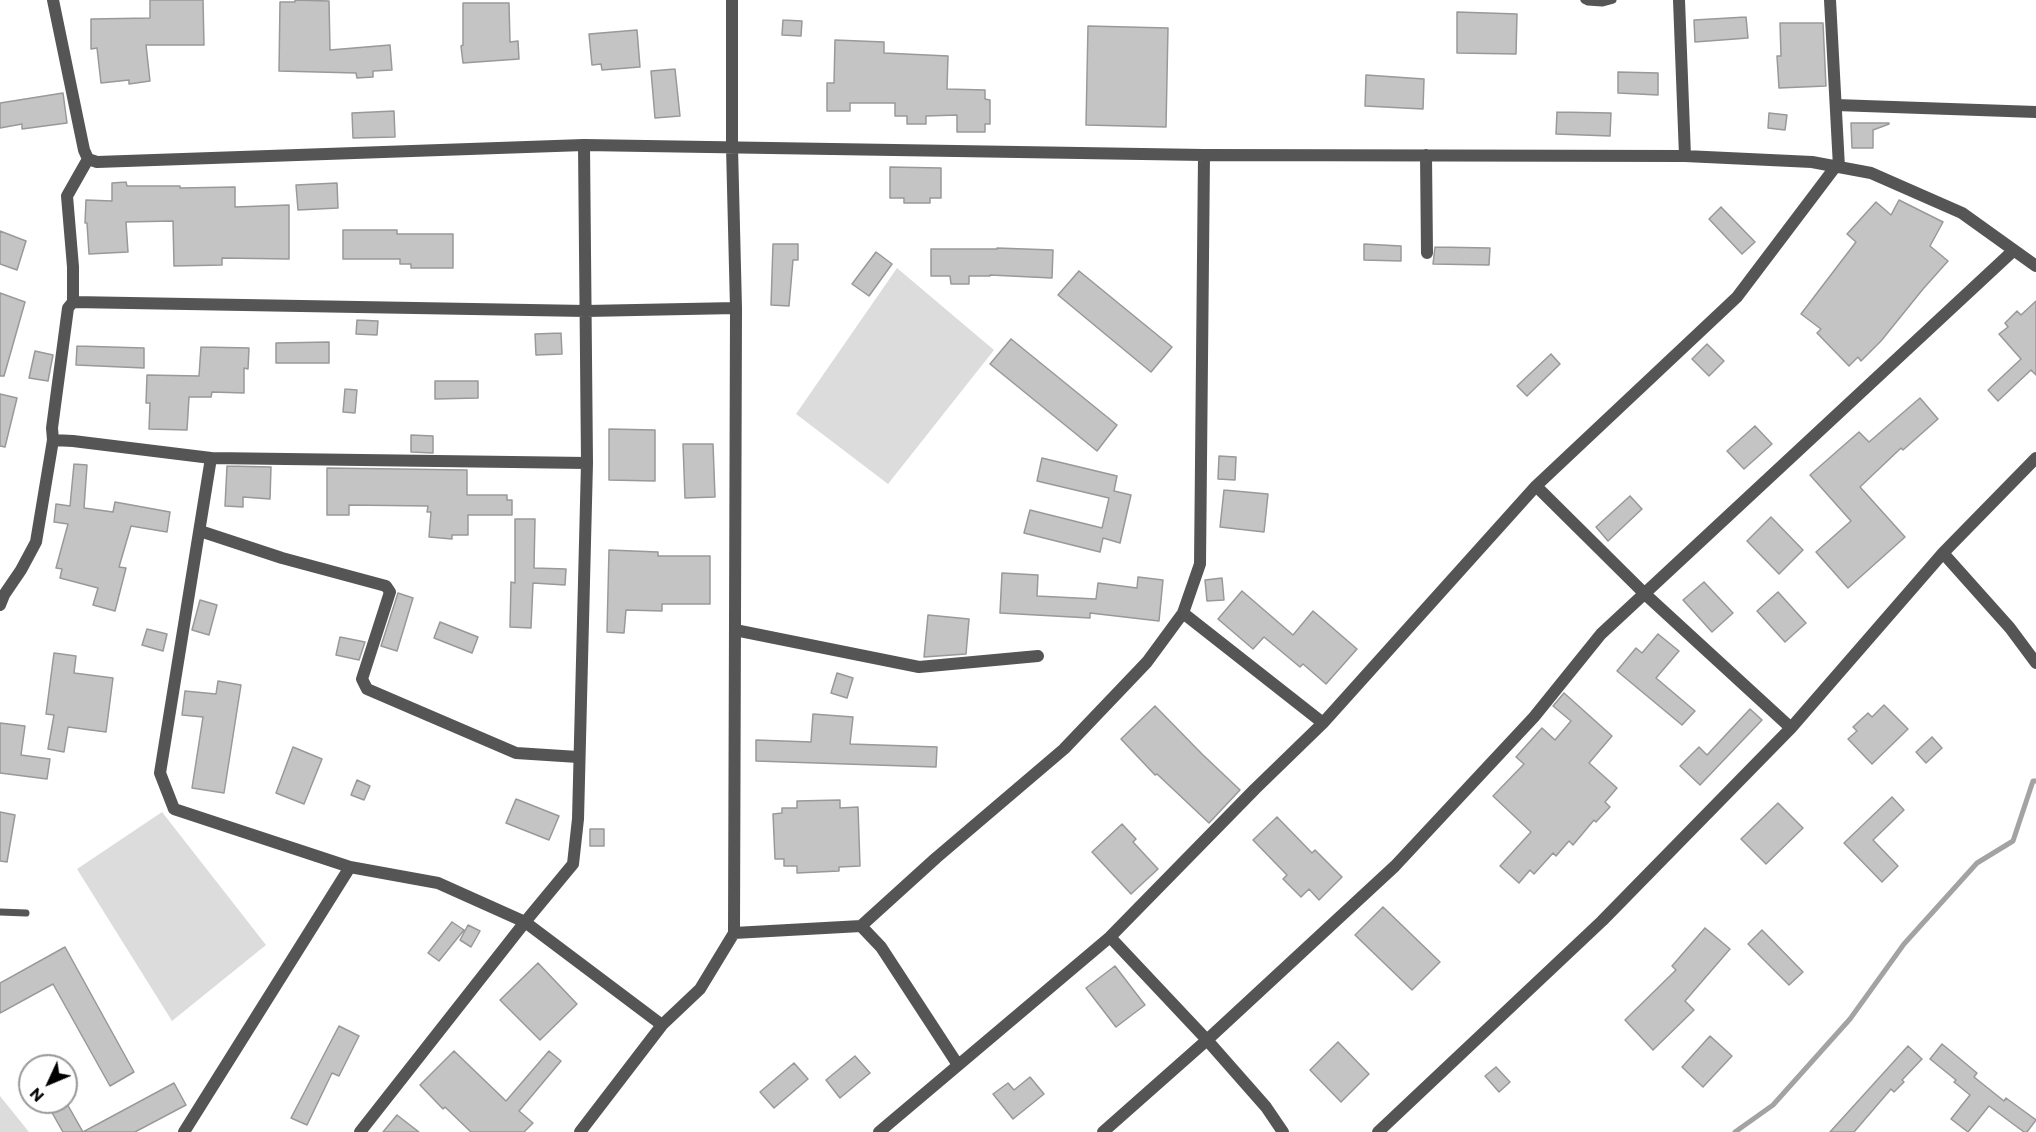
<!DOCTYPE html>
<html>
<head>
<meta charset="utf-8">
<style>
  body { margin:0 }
  #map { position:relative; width:2036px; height:1132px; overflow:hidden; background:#fff; font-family:Commissioner,sans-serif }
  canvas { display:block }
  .north { position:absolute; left:18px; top:1054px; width:60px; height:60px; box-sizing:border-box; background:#fff; border:2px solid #999; border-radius:50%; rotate:226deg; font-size:16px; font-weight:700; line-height:24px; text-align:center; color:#000 }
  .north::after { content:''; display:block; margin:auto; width:21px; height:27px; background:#000; clip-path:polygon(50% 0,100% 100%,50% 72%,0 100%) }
</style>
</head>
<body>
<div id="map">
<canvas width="2036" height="1132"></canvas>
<div class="north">N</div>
</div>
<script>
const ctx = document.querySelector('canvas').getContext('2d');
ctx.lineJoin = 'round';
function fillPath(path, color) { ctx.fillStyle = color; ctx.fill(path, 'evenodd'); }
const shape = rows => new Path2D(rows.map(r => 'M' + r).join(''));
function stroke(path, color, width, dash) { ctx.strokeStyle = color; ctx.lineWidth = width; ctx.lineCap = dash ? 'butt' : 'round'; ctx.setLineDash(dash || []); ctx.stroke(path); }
fillPath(shape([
  [897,268,994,350,888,484,796,414],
  [162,812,266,945,172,1021,77,869],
  [0,1096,29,1132,0,1132]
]), '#dcdcdc');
stroke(shape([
  [1735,1132,1773,1105,1850,1019,1904,944,1977,863,2013,841,2033,781,2036,781]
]), '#a3a3a3', 5);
const building = shape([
  [150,0,203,0,204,45,146,45,150,81,129,84,129,80,101,83,97,48,91,49,91,19,150,18,150,0],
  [295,0,329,1,330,50,390,45,392,70,373,71,373,77,357,78,356,73,279,71,280,2,295,2,295,0],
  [463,3,509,3,510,42,518,41,519,59,463,63,461,46,463,45,463,3],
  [1457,12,1517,14,1516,54,1457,53,1457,12],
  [1746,17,1748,38,1695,42,1694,20,1746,17],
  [783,20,802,21,801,36,782,35,783,20],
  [1780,23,1823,23,1826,86,1779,88,1777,56,1781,56,1780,23],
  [1088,26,1168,28,1166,127,1086,125,1088,26],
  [637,30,640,67,602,70,601,64,592,65,589,34,637,30],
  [835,40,884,42,884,53,948,56,947,89,985,90,985,99,990,100,990,124,985,124,985,132,957,132,957,115,926,116,926,124,907,124,907,116,895,116,895,103,850,103,850,111,827,111,827,83,834,83,835,40],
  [675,69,680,116,655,118,651,71,675,69],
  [1618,72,1658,73,1658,95,1618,93,1618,72],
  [1366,75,1424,79,1423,109,1365,106,1366,75],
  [63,93,67,123,22,129,22,124,0,128,0,103,63,93],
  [394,111,395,137,353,138,352,113,394,111],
  [1557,112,1611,113,1610,136,1556,134,1557,112],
  [1769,113,1787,115,1785,130,1768,128,1769,113],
  [1851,123,1889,123,1889,124,1873,130,1873,148,1852,148,1851,123],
  [890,167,941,168,941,198,930,198,930,203,904,203,904,198,890,198,890,167],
  [126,182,127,186,180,186,180,188,235,187,235,207,289,205,289,259,222,258,222,265,174,266,173,221,126,222,128,252,89,254,87,223,85,223,86,200,112,201,112,183,126,182],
  [337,183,338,208,298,210,296,185,337,183],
  [1899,200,1943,222,1930,246,1948,261,1923,289,1881,341,1861,361,1858,357,1849,366,1817,333,1821,329,1801,314,1856,242,1847,234,1876,202,1891,215,1899,200],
  [1721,207,1755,242,1742,254,1709,219,1721,207],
  [343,230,397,230,397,234,453,234,453,268,411,268,411,264,400,264,400,259,343,259,343,230],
  [0,231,26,241,17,270,0,264,0,231],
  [773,244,798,244,798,260,793,260,789,306,771,305,773,244],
  [1364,244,1401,246,1401,261,1364,260,1364,244],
  [1435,247,1490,248,1489,265,1433,264,1435,247],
  [997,248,1053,250,1052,278,990,275,990,276,969,276,969,284,951,284,950,276,931,276,931,249,997,249,997,248],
  [876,252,892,264,869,296,852,284,876,252],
  [1079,271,1172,347,1151,372,1058,295,1079,271],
  [0,293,25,302,4,376,0,376,0,293],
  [2036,301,2036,375,2031,370,1998,401,1988,390,2021,359,1999,334,2008,327,2005,323,2017,311,2021,315,2036,301],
  [357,320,378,321,377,335,356,334,357,320],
  [561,333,562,354,536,355,535,334,561,333],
  [1011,339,1117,425,1097,451,990,364,1011,339],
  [329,342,329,363,276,363,276,343,329,342],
  [1707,344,1724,361,1709,376,1692,359,1707,344],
  [77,346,144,348,144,368,76,365,77,346],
  [201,347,249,348,248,369,244,368,244,393,212,392,211,397,189,397,187,430,149,429,150,403,146,403,147,375,199,376,201,347],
  [35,351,53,355,48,381,29,378,35,351],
  [1551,354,1560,364,1527,396,1517,386,1551,354],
  [435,381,478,381,478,398,435,399,435,381],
  [345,389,357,390,355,413,343,412,345,389],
  [0,394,17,398,5,447,0,446,0,394],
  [1920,398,1938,419,1903,450,1901,448,1860,487,1905,537,1848,588,1816,552,1851,521,1810,475,1859,432,1869,442,1920,398],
  [1755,426,1772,444,1744,469,1727,451,1755,426],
  [609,429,655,430,655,481,609,480,609,429],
  [411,435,433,436,433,453,411,452,411,435],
  [683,444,713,444,715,497,685,498,683,444],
  [1219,456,1236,457,1235,480,1218,479,1219,456],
  [1042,458,1117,476,1114,491,1131,495,1120,543,1103,538,1100,552,1024,533,1030,510,1102,528,1109,498,1037,481,1042,458],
  [74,464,87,465,84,508,113,512,115,502,170,512,167,532,131,526,119,567,126,568,115,611,93,605,98,588,60,578,62,569,56,568,68,524,54,522,56,504,70,506,74,464],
  [227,466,271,467,270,499,243,497,243,507,225,506,227,466],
  [327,468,467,470,467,495,507,495,507,500,512,500,512,515,468,515,468,535,452,535,452,539,429,537,431,512,427,512,428,506,349,505,349,515,327,515,327,468],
  [1224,490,1268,494,1264,532,1220,527,1224,490],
  [1630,496,1642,509,1608,541,1596,527,1630,496],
  [1771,517,1803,550,1779,574,1747,541,1771,517],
  [515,519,535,519,534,568,566,569,565,585,533,583,531,628,510,627,511,582,515,583,515,519],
  [609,550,658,552,658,556,710,556,710,604,662,604,662,611,626,610,624,633,607,632,609,550],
  [1002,573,1038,575,1037,596,1096,599,1098,583,1137,588,1138,577,1163,580,1159,621,1090,613,1090,618,1000,613,1002,573],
  [1222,578,1224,600,1207,601,1205,580,1222,578],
  [1704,582,1733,613,1712,632,1683,600,1704,582],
  [1242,591,1293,635,1313,611,1357,649,1326,684,1303,664,1300,667,1264,637,1253,649,1218,619,1242,591],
  [1778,592,1806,623,1785,642,1757,611,1778,592],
  [398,593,413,598,397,651,381,646,398,593],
  [200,600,217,605,209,635,192,630,200,600],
  [928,615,969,619,966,654,924,657,928,615],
  [440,622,478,637,472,653,434,638,440,622],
  [147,629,167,634,163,651,142,645,147,629],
  [1658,634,1679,651,1656,678,1695,711,1682,725,1617,671,1636,648,1642,653,1658,634],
  [340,637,365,642,359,660,336,655,340,637],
  [54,653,76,656,74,673,113,678,106,732,68,727,64,752,48,749,54,715,46,714,54,653],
  [837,673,853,678,847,698,831,693,837,673],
  [218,681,241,685,224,793,192,788,203,717,182,715,185,691,216,694,218,681],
  [1564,693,1612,736,1589,763,1617,788,1605,802,1610,807,1596,822,1594,820,1573,845,1569,841,1556,856,1553,853,1534,874,1530,870,1519,883,1500,866,1531,832,1493,796,1524,764,1516,757,1542,728,1555,740,1571,721,1553,706,1564,693],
  [1884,705,1908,729,1872,764,1848,739,1857,731,1853,727,1868,713,1872,717,1884,705],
  [1155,706,1202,754,1240,790,1209,823,1157,774,1155,775,1121,739,1155,706],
  [1750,709,1762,720,1700,785,1680,766,1699,747,1707,755,1750,709],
  [813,714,853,717,850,744,937,747,936,767,756,761,756,740,811,742,813,714],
  [0,723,25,726,21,755,50,759,47,779,0,773,0,723],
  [1932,737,1942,748,1926,763,1916,752,1932,737],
  [293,747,322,759,304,804,276,793,293,747],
  [357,780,370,786,364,800,351,795,357,780],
  [1892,797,1904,810,1873,840,1898,866,1882,882,1844,843,1892,797],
  [516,799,559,816,549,840,506,823,516,799],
  [840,800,840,808,858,807,860,866,839,867,839,871,797,873,797,866,784,866,784,859,775,859,773,814,782,813,782,808,797,808,797,801,840,800],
  [1778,803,1803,828,1766,864,1741,839,1778,803],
  [0,812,15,815,7,862,0,861,0,812],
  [1277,817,1312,853,1315,850,1342,877,1319,900,1309,889,1301,897,1283,879,1287,875,1253,840,1277,817],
  [1122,824,1136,839,1133,842,1158,869,1131,894,1092,852,1122,824],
  [590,829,604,829,604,846,590,846,590,829],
  [1383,907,1440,962,1412,990,1355,935,1383,907],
  [452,922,464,930,439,961,428,953,452,922],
  [468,925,480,931,471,947,460,940,468,925],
  [1705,928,1730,949,1685,1001,1694,1010,1653,1050,1625,1020,1676,970,1672,966,1705,928],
  [1762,930,1803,972,1789,985,1748,944,1762,930],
  [65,947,134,1072,110,1086,53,984,0,1013,0,983,65,947],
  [538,963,577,1004,540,1040,500,1000,538,963],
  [1115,966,1145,1005,1116,1027,1086,988,1115,966],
  [339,1026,359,1036,339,1076,332,1073,307,1125,291,1118,339,1026],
  [1710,1036,1732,1056,1703,1087,1682,1067,1710,1036],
  [1338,1042,1369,1074,1341,1102,1310,1070,1338,1042],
  [1942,1044,1977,1073,1974,1077,2004,1101,2006,1098,2036,1120,2027,1132,2024,1132,1989,1106,1968,1132,1951,1119,1970,1095,1954,1082,1956,1080,1930,1059,1942,1044],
  [1908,1046,1922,1059,1902,1080,1904,1082,1894,1092,1891,1089,1854,1132,1830,1132,1908,1046],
  [454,1051,506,1101,549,1051,561,1061,519,1111,533,1123,524,1132,471,1132,445,1107,443,1109,420,1085,454,1051],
  [855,1056,870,1073,840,1098,826,1080,855,1056],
  [794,1063,808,1079,774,1108,760,1092,794,1063],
  [1496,1067,1510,1082,1499,1092,1485,1076,1496,1067],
  [1030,1077,1044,1094,1013,1119,993,1094,1008,1083,1014,1090,1030,1077],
  [174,1083,186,1105,135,1132,83,1132,174,1083],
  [46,1102,66,1102,83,1132,63,1132,46,1102],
  [397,1115,419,1132,383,1132,397,1115]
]);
fillPath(building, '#c4c4c4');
stroke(building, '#999', 1.5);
stroke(shape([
  [1584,0,1588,2,1602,3,1613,0],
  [0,912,26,913]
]), '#555', 7);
stroke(shape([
  [53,0,84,150,88,159,97,162,584,145,1204,155,1685,156,1812,162,1871,173,1962,213,2036,266],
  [1679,0,1685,156],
  [1830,0,1839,167],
  [1836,105,2036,112],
  [1426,155,1427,253],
  [73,302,73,267,67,196,88,159],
  [53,440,73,441,211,458,587,463],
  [211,458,160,773,174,809,350,867,438,883,525,922,662,1025],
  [1536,486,1645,594,1791,728],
  [200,531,282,558,386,586,390,592,362,679,367,689,516,753,578,757],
  [1943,553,2010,628,2036,663],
  [0,605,4,595,21,570,36,542,53,440,52,428,68,308,73,302,586,311,736,308],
  [1183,613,1323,723],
  [735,630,919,667,1038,656],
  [861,926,936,858,1064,749,1147,662,1183,613,1200,564,1204,155],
  [734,933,861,926,881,947,958,1065],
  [1110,937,1207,1040,1266,1107,1283,1132],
  [184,1132,350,867],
  [360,1132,525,922,573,864,578,819,587,463,584,145],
  [580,1132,662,1025,700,989,734,933,736,308,732,147,732,0],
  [879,1132,1110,937,1255,789,1323,723,1536,486,1737,297,1836,166],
  [1103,1132,1207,1040,1395,866,1534,717,1601,634,2014,250],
  [1378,1132,1602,921,1791,728,1943,553,2036,458]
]), '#555', 12);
</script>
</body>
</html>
